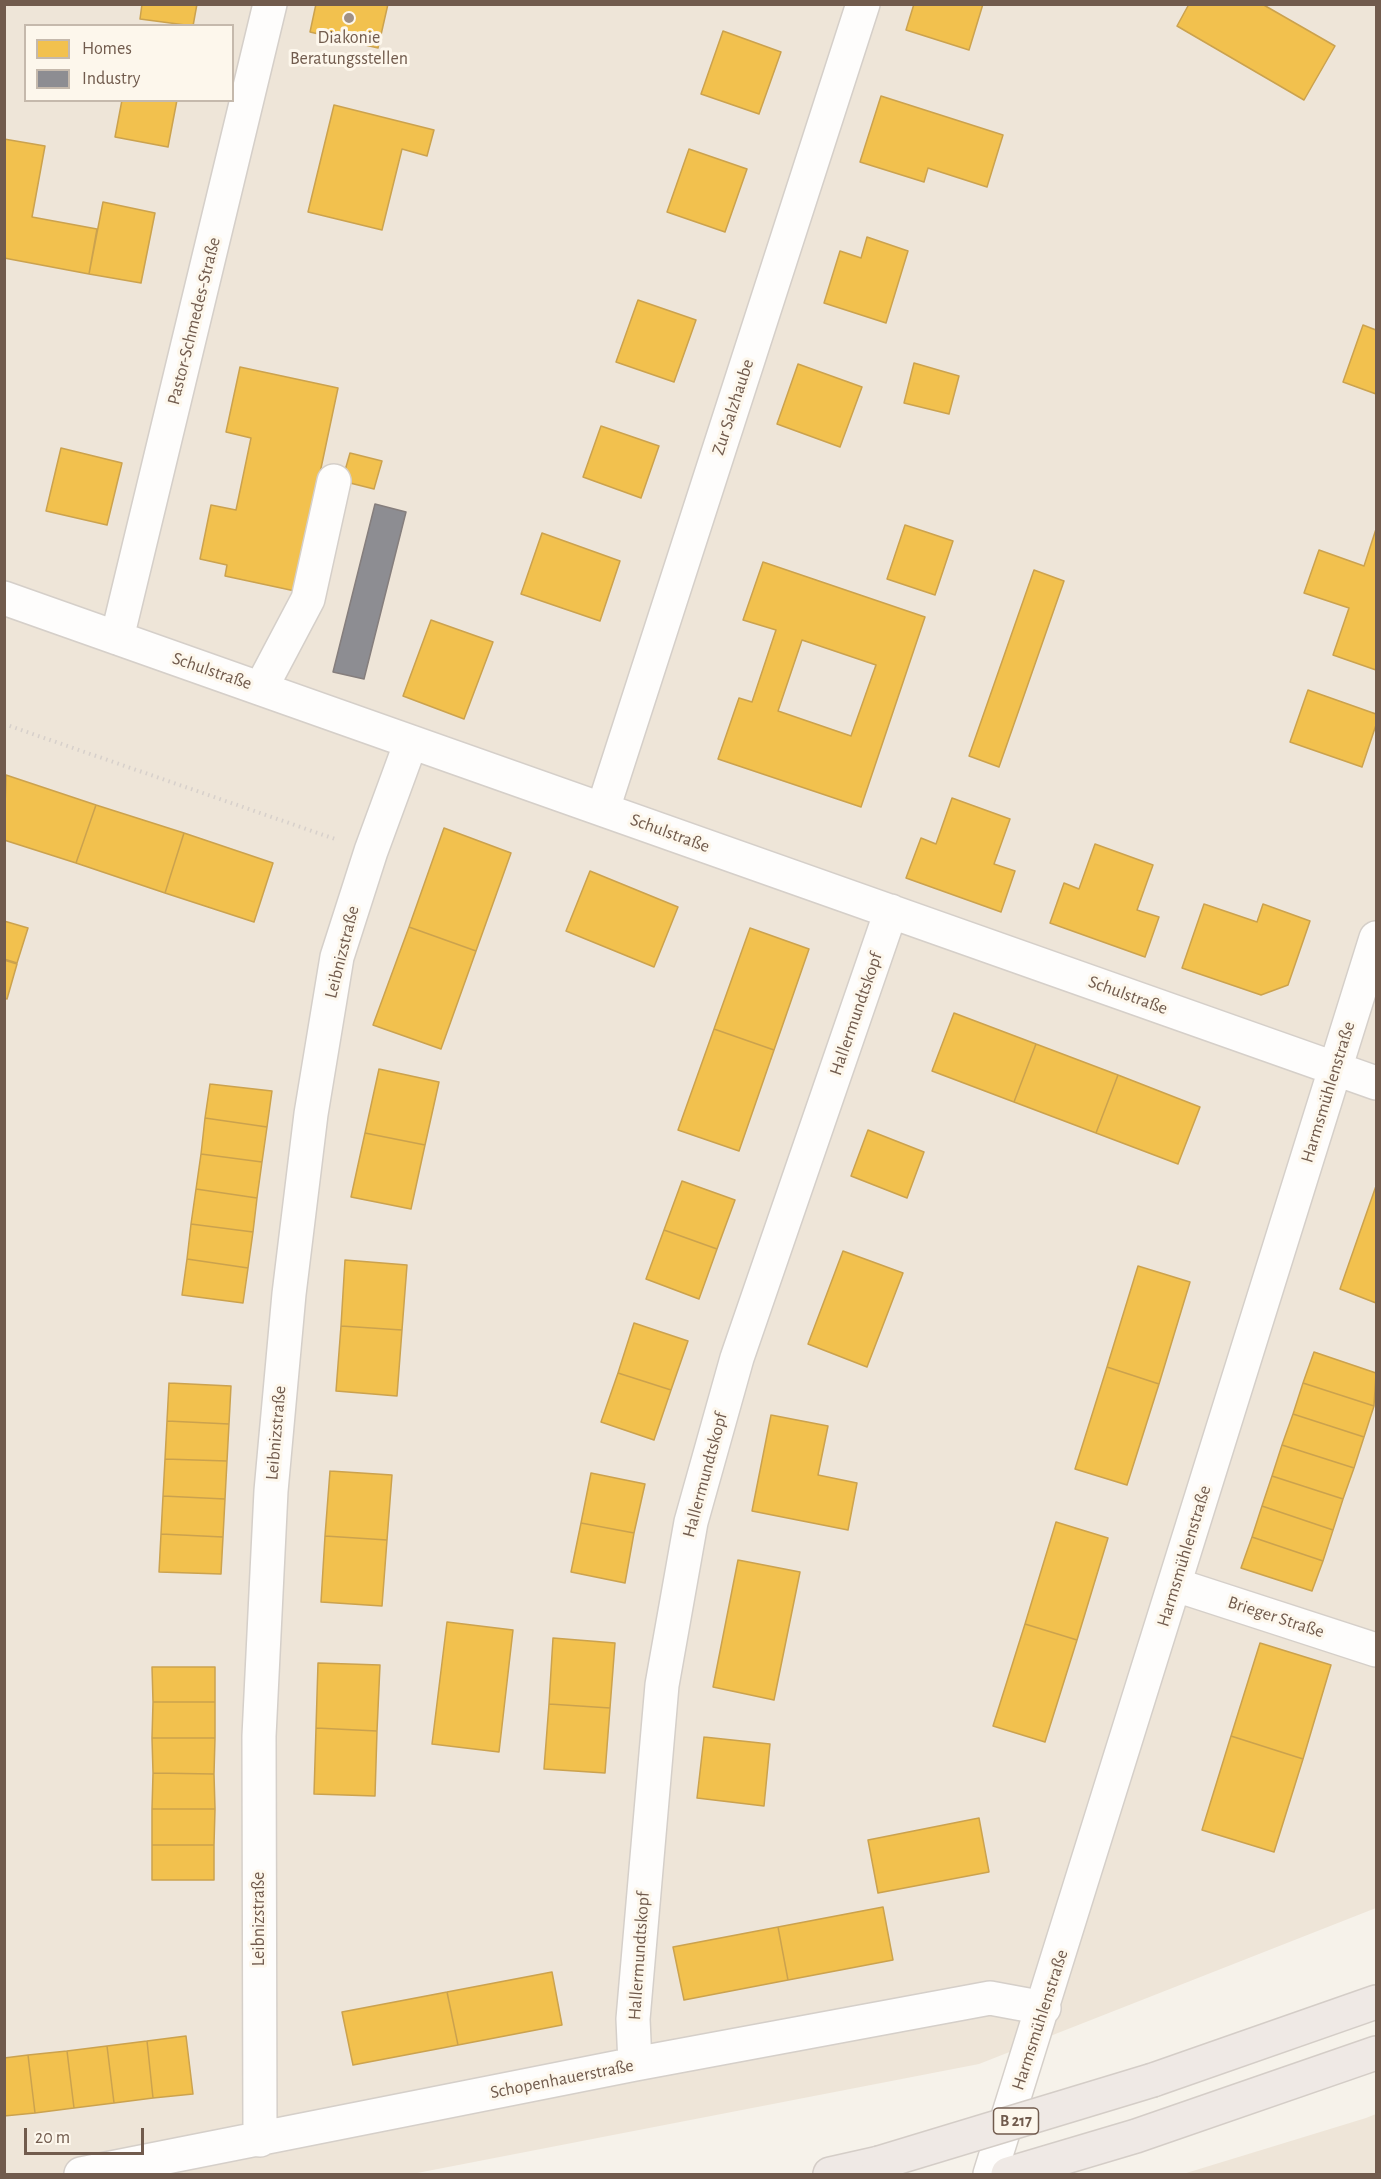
<!DOCTYPE html>
<html>
<head>
<meta charset="utf-8">
<style>
  body { margin:0 }
  #map { position:relative; width:1381px; height:2179px; overflow:hidden; background:#f6f2ea; font-family:"Alegreya Sans",sans-serif }
  canvas { display:block }
  .frame { position:absolute; inset:0; border:6px solid #715b4d; pointer-events:none }
  .legend { position:absolute; left:24px; top:24px; width:210px; height:78px; box-sizing:border-box; background:#fdf7ec; border:2px solid #c5b9ac; margin:0; padding:8px 10px; list-style:none; font-size:18px; color:#715b4d }
  .legend li { display:flex; align-items:center; gap:12px; height:30px }
  .legend b { width:30px; border:2px solid #c5b9ac }
  .scale { position:absolute; left:24px; top:2128px; width:120px; height:27px; box-sizing:border-box; border:3px solid #715b4d; border-top:0; padding-left:8px; font-size:18px; line-height:21px; white-space:nowrap; color:#715b4d; -webkit-text-stroke:4px #fdf7ec; paint-order:stroke }
</style>
</head>
<body>
<div id="map">
<canvas width="1381" height="2179"></canvas>
<div class="frame"></div>
<ul class="legend">
<li><b style="height:16px;background:#f2c14e"></b>Homes</li>
<li><b style="height:16px;background:#8d8d92"></b>Industry</li>
</ul>
<div class="scale">20 m</div>
</div>
<script>
const ctx = document.querySelector('canvas').getContext('2d');
ctx.lineJoin = 'round';
function fillPath(path, color) { ctx.fillStyle = color; ctx.fill(path, 'evenodd'); }
const shape = rows => new Path2D(rows.map(r => 'M' + r).join(''));
function stroke(path, color, width, dash) { ctx.strokeStyle = color; ctx.lineWidth = width; ctx.lineCap = dash ? 'butt' : 'round'; ctx.setLineDash(dash || []); ctx.stroke(path); }
function drawText(font, color, halo, rows, align = 'center') {
  ctx.font = font + ' "Alegreya Sans",sans-serif'; ctx.lineWidth = 6; ctx.setLineDash([]); ctx.textBaseline = 'middle'; ctx.strokeStyle = halo; ctx.fillStyle = color; for (const [text, x, y, turn = 0] of rows) {
    ctx.save(); ctx.translate(x, y); ctx.rotate((+turn || 0) * Math.PI / 180); ctx.textAlign = isNaN(turn) ? turn : align; if (halo) ctx.strokeText(text, 0, 0); ctx.fillText(text, 0, 0); ctx.restore();
  }
}
fillPath(shape([
  [5,5,1376,5,1376,1908,979,2064,412,2174,5,2174],
  [26,26,232,26,232,100,26,100],
  [1376,2114,1376,2174,1183,2174,1366,2118]
]), '#eee5d8');
const homes = shape([
  [142,4,197,4,193,26,140,19,142,4],
  [316,4,388,4,378,48,310,32,316,4],
  [914,4,983,4,969,50,906,30,914,4],
  [1189,4,1262,4,1335,46,1304,100,1177,26,1189,4],
  [723,31,781,52,759,114,701,94,723,31],
  [881,96,1003,135,987,187,928,168,924,182,860,162,881,96],
  [122,100,177,100,168,147,115,137,122,100],
  [334,105,434,130,427,156,402,149,382,230,308,212,334,105],
  [4,139,45,146,32,217,97,229,89,274,4,258,4,139],
  [689,149,747,169,725,232,667,212,689,149],
  [103,202,155,213,141,283,89,274,103,202],
  [867,237,908,251,886,323,824,303,840,251,861,258,867,237],
  [638,300,696,320,674,382,616,362,638,300],
  [1363,325,1376,330,1376,394,1343,382,1363,325],
  [914,363,959,376,949,414,904,403,914,363],
  [798,364,862,387,840,447,777,424,798,364],
  [240,367,338,388,295,591,225,576,227,565,200,559,211,505,236,510,251,438,226,432,240,367],
  [601,426,659,446,641,498,583,477,601,426],
  [61,448,122,463,107,525,46,511,61,448],
  [350,453,382,461,374,489,342,481,350,453],
  [905,525,953,541,935,595,887,579,905,525],
  [1376,529,1376,670,1333,655,1349,608,1304,593,1319,550,1364,566,1376,529],
  [542,533,620,561,600,621,521,594,542,533],
  [763,562,925,617,861,807,718,759,739,698,752,702,776,630,743,620,763,562],
  [802,640,876,665,851,736,778,711,802,640],
  [1034,570,1064,581,999,767,969,756,1034,570],
  [431,620,493,642,464,719,403,696,431,620],
  [1308,690,1376,714,1376,725,1362,767,1290,742,1308,690],
  [6,775,96,805,76,863,4,840,6,775],
  [952,798,1010,819,994,864,1015,871,1001,912,906,878,921,838,936,844,952,798],
  [96,805,184,833,165,893,76,863,96,805],
  [444,828,511,853,476,951,409,927,444,828],
  [184,833,273,863,254,922,165,893,184,833],
  [1095,844,1153,865,1137,910,1159,917,1145,957,1050,923,1064,883,1079,889,1095,844],
  [590,871,678,907,654,967,566,931,590,871],
  [1204,904,1257,922,1263,904,1310,921,1288,985,1261,995,1182,968,1204,904],
  [4,921,28,928,17,963,4,959,4,921],
  [409,927,476,951,441,1049,373,1025,409,927],
  [750,928,809,949,774,1050,714,1029,750,928],
  [4,960,17,964,7,999,4,998,4,960],
  [954,1013,1036,1044,1014,1102,932,1071,954,1013],
  [714,1029,774,1050,739,1151,678,1130,714,1029],
  [1036,1044,1118,1075,1096,1133,1014,1102,1036,1044],
  [379,1069,439,1082,425,1145,365,1133,379,1069],
  [1118,1075,1200,1107,1178,1164,1096,1133,1118,1075],
  [210,1084,272,1091,267,1127,205,1118,210,1084],
  [205,1118,267,1127,262,1162,201,1154,205,1118],
  [868,1130,924,1152,907,1198,851,1176,868,1130],
  [365,1133,425,1145,411,1209,351,1197,365,1133],
  [201,1154,262,1162,257,1198,196,1189,201,1154],
  [682,1181,735,1200,717,1249,664,1230,682,1181],
  [1376,1186,1376,1303,1340,1289,1376,1186],
  [196,1189,257,1198,253,1232,191,1224,196,1189],
  [191,1224,253,1232,248,1268,187,1259,191,1224],
  [664,1230,717,1249,699,1299,646,1279,664,1230],
  [843,1251,903,1273,867,1367,808,1344,843,1251],
  [187,1259,248,1268,243,1303,182,1295,187,1259],
  [345,1260,407,1265,402,1330,341,1326,345,1260],
  [1138,1266,1190,1282,1159,1384,1107,1367,1138,1266],
  [634,1323,688,1341,671,1390,618,1373,634,1323],
  [341,1326,402,1330,397,1396,336,1391,341,1326],
  [1314,1352,1376,1373,1374,1406,1303,1383,1314,1352],
  [1107,1367,1159,1384,1127,1485,1075,1469,1107,1367],
  [618,1373,671,1390,654,1440,601,1422,618,1373],
  [169,1383,231,1386,229,1424,167,1421,169,1383],
  [1303,1383,1374,1406,1364,1437,1293,1414,1303,1383],
  [1293,1414,1364,1437,1354,1468,1282,1445,1293,1414],
  [771,1415,828,1426,818,1475,857,1483,848,1530,752,1511,771,1415],
  [167,1421,229,1424,227,1461,165,1459,167,1421],
  [1282,1445,1354,1468,1343,1499,1272,1476,1282,1445],
  [165,1459,227,1461,225,1499,163,1496,165,1459],
  [330,1471,392,1475,387,1540,325,1536,330,1471],
  [591,1473,645,1484,634,1533,581,1523,591,1473],
  [1272,1476,1343,1499,1333,1530,1262,1506,1272,1476],
  [163,1496,225,1499,223,1537,161,1534,163,1496],
  [1262,1506,1333,1530,1323,1561,1252,1537,1262,1506],
  [1056,1522,1108,1538,1077,1640,1025,1624,1056,1522],
  [581,1523,634,1533,625,1583,571,1572,581,1523],
  [161,1534,223,1537,221,1574,159,1572,161,1534],
  [325,1536,387,1540,382,1606,321,1602,325,1536],
  [1252,1537,1323,1561,1312,1591,1241,1568,1252,1537],
  [738,1560,800,1572,774,1700,713,1687,738,1560],
  [447,1622,513,1630,499,1752,432,1744,447,1622],
  [1025,1624,1077,1640,1045,1742,993,1726,1025,1624],
  [553,1638,615,1643,610,1708,549,1704,553,1638],
  [1260,1643,1331,1665,1303,1759,1231,1736,1260,1643],
  [318,1663,380,1665,377,1731,316,1728,318,1663],
  [152,1667,215,1667,215,1702,153,1702,152,1667],
  [153,1702,215,1702,215,1738,152,1738,153,1702],
  [549,1704,610,1708,605,1773,544,1769,549,1704],
  [316,1728,377,1731,375,1796,314,1794,316,1728],
  [1231,1736,1303,1759,1274,1852,1202,1830,1231,1736],
  [704,1737,770,1744,764,1806,697,1798,704,1737],
  [152,1738,215,1738,214,1774,153,1773,152,1738],
  [153,1773,214,1774,215,1809,152,1809,153,1773],
  [152,1809,215,1809,214,1845,152,1845,152,1809],
  [979,1818,989,1872,878,1893,868,1840,979,1818],
  [152,1845,214,1845,214,1880,152,1880,152,1845],
  [883,1907,893,1960,788,1980,778,1927,883,1907],
  [778,1927,788,1980,684,2000,673,1947,778,1927],
  [552,1972,562,2025,458,2045,447,1992,552,1972],
  [447,1992,458,2045,353,2065,342,2012,447,1992],
  [186,2036,193,2094,153,2098,147,2041,186,2036],
  [147,2041,153,2098,114,2103,107,2046,147,2041],
  [107,2046,114,2103,74,2108,67,2051,107,2046],
  [67,2051,74,2108,35,2113,28,2055,67,2051],
  [28,2055,35,2113,4,2116,4,2058,28,2055]
]);
fillPath(homes, '#f2c14e');
stroke(homes, '#cba24e', 1.5);
const industry = shape([
  [375,504,406,512,364,679,333,672,375,504]
]);
fillPath(industry, '#8d8d92');
stroke(industry, '#857e7d', 1.5);
const minor = shape([
  [4,598,1376,1083],
  [117,638,270,4],
  [261,688,308,599,334,481],
  [603,809,863,4],
  [1176,1585,1376,1650],
  [635,2064,633,2019,662,1685,691,1522,737,1358,891,911],
  [260,2140,259,1736,271,1491,289,1294,311,1114,337,957,371,851,411,742],
  [81,2174,635,2064,990,1998,1044,2008],
  [990,2174,1376,938]
]);
const highway = shape([
  [1153,2080,1376,2002],
  [830,2174,879,2163],
  [1008,2174,1136,2136,1376,2053]
]);
stroke(minor, '#d5cfc9', 36);
stroke(highway, '#d4cdc7', 36);
stroke(shape([
  [4,724,335,839]
]), '#d7d0cb', 4, [1.5, 4.5]);
stroke(minor, '#fefdfc', 33);
stroke(highway, '#efe9e5', 33);
const highwayBridge = shape([
  [879,2163,1153,2080]
]);
stroke(highwayBridge, '#d4cdc7', 36, []);
stroke(highwayBridge, '#efe9e5', 33);
for (const [x, y, r, color] of [
  [349,18,6,"#a09084"]
]) { const dot = new Path2D(); dot.arc(x, y, r, 0, 2 * Math.PI); ctx.fillStyle = color; ctx.fill(dot); stroke(dot, '#fdf7ec', 2); }
for (const [x, y, w] of [
  [1016,2121,45]
]) { const box = new Path2D(); box.roundRect(x - w / 2, y - 13, w, 26, 4.5); ctx.fillStyle = '#fdf7ec'; ctx.fill(box); stroke(box, '#715b4d', 1.5); }
drawText('bold 16px', '#715b4d', null, [
  ["B 217",1016,2121]
]);
drawText('18px', '#715b4d', '#fdf7ec', [
  ["Diakonie",349,38],
  ["Beratungsstellen",349,59]
]);
drawText('18px', '#715b4d', '#fdf7ec', [
  ["Pastor-Schmedes-Straße",194,321,-76],
  ["Zur Salzhaube",733,407,-72],
  ["Schulstraße",212,671,19],
  ["Schulstraße",670,833,20],
  ["Leibnizstraße",342,952,-76],
  ["Schulstraße",1128,995,20],
  ["Hallermundtskopf",856,1014,-71],
  ["Harmsmühlenstraße",1328,1092,-73],
  ["Leibnizstraße",276,1433,-85],
  ["Hallermundtskopf",705,1475,-75],
  ["Harmsmühlenstraße",1184,1556,-73],
  ["Brieger Straße",1276,1617,18],
  ["Leibnizstraße",259,1919,-90],
  ["Hallermundtskopf",639,1956,-86],
  ["Harmsmühlenstraße",1040,2020,-72],
  ["Schopenhauerstraße",562,2079,-11]
]);
</script>
</body>
</html>
